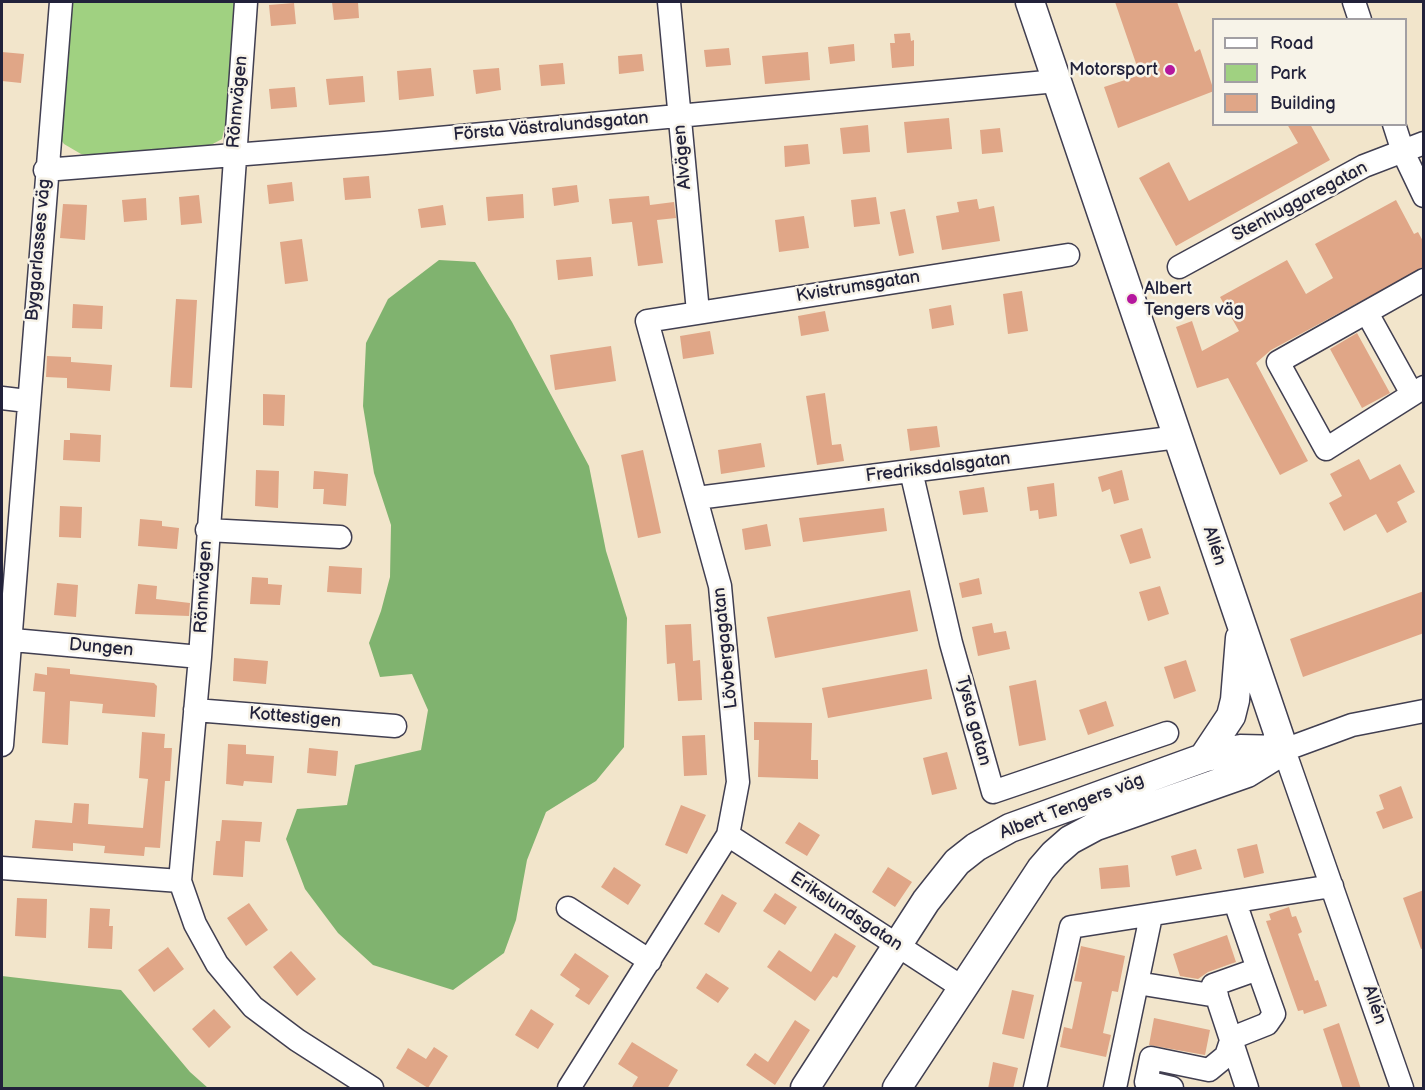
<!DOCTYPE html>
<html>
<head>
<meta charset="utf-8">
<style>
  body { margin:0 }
  #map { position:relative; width:1425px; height:1090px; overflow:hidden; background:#f2e5cb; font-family:"Balsamiq Sans",sans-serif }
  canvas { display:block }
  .frame { position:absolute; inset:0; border:3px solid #22223b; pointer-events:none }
  .legend { position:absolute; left:1212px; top:18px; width:195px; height:108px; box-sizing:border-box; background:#f7f3e8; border:2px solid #a29fa3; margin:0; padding:8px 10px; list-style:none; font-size:18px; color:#22223b }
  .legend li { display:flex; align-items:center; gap:12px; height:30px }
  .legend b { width:30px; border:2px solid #a29fa3 }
</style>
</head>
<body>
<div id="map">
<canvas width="1425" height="1090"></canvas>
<div class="frame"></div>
<ul class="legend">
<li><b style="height:8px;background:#fff"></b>Road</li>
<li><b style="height:16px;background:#a0d181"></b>Park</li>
<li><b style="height:16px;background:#e0a687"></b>Building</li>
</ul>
</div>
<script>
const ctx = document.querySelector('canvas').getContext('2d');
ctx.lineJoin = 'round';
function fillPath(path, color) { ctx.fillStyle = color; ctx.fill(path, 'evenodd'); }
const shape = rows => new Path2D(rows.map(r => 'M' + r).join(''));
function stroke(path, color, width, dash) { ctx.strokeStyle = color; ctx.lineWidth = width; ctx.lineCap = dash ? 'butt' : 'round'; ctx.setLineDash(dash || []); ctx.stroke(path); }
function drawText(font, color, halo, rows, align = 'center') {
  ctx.font = font + ' "Balsamiq Sans",sans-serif'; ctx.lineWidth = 5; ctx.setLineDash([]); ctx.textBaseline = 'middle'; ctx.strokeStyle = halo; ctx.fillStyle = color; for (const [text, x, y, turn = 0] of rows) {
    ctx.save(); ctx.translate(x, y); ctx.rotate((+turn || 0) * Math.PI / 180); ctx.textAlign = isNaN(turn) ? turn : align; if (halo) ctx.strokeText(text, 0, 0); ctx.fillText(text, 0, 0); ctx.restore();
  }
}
fillPath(shape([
  [72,2,235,2,227,116,222,139,209,146,91,156,81,154,64,144,57,134,57,125]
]), '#a0d181');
fillPath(shape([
  [439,260,475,262,512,322,589,466,606,551,627,618,624,747,596,781,546,812,527,860,516,920,504,953,453,990,373,965,338,933,305,889,286,839,297,809,347,805,355,765,421,750,428,710,412,674,380,677,369,643,381,611,390,577,391,525,374,473,363,406,366,343,388,299],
  [2,976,121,990,190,1072,208,1088,2,1088]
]), '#80b36f');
fillPath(shape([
  [332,2,358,2,359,18,334,20],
  [1115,2,1177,2,1195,52,1200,49,1214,91,1118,128,1104,87,1140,75],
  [294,3,296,24,271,26,269,5],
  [910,33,911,41,914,40,914,66,892,68,890,43,895,43,894,34],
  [854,44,855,61,830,64,828,47],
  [729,48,731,65,706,67,704,50],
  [2,52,24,54,21,83,2,81],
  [808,52,810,80,765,84,762,56],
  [642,54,644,71,619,74,618,56],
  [563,63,565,84,541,86,539,65],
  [431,68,434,96,399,100,397,71],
  [499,68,501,90,476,94,473,70],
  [363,76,365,102,329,105,326,79],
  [295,87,297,107,271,109,269,89],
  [949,118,952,149,907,153,904,122],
  [1287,124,1310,124,1330,160,1176,246,1139,178,1169,162,1189,201,1298,143],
  [868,125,870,152,843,154,840,128],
  [1000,128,1003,152,982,154,980,130],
  [808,144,810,164,785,167,784,146],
  [369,176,371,198,345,200,343,178],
  [292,182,294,201,269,204,267,185],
  [577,185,579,202,554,206,552,188],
  [523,194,524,218,488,221,486,197],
  [199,195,202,223,181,225,179,197],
  [649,196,650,205,674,202,676,218,657,220,663,263,638,266,632,222,612,224,609,199],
  [876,197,880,224,854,227,851,200],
  [146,198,147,220,124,222,122,200],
  [977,199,979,209,994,206,1000,241,942,250,936,216,959,212,957,202],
  [1396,200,1414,234,1418,232,1424,243,1424,267,1271,350,1256,363,1308,461,1280,475,1228,378,1197,388,1176,327,1192,321,1202,351,1239,331,1220,297,1287,260,1306,294,1333,278,1315,244],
  [63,204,87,205,85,240,60,238],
  [443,205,446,225,421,228,418,209],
  [905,209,914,253,899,256,890,212],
  [804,216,809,248,779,252,775,220],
  [302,239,308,281,285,284,280,242],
  [591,257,593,276,558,280,556,260],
  [1022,291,1028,331,1008,334,1003,294],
  [176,299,197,300,192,388,170,387],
  [73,304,103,306,102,329,72,328],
  [951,305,954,325,932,329,929,309],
  [825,311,829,331,801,336,798,316],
  [710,331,714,354,683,359,680,336],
  [1357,333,1390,393,1362,408,1330,349],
  [611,346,616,381,555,390,550,355],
  [47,356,71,357,71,362,112,365,110,391,67,388,67,378,46,377],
  [825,393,832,445,841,444,844,461,817,465,806,396],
  [263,394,285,395,284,426,263,425],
  [937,426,940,447,910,451,907,429],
  [70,433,101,435,100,462,63,460,64,440,70,440],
  [761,443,765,467,721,474,718,450],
  [643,450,661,533,638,538,621,455],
  [1359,459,1370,480,1400,464,1415,492,1397,502,1407,522,1387,533,1376,514,1344,531,1329,503,1342,496,1330,474],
  [256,470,279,471,278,508,255,506],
  [1122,470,1129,500,1114,504,1110,489,1102,492,1098,477],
  [314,471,348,474,346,506,323,504,324,489,313,489],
  [1054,483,1057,516,1039,519,1038,510,1030,511,1027,487],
  [984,487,988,512,963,515,959,491],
  [60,506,82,507,81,538,59,537],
  [884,508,887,531,803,542,799,518],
  [140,519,162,521,162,526,179,528,177,549,138,546],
  [767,524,771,546,745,550,742,529],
  [1142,528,1151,558,1130,564,1120,535],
  [329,566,362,568,361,594,327,592],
  [252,577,268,578,268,584,282,585,280,605,250,604],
  [979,578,982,594,962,598,959,583],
  [57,583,78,585,76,617,54,615],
  [138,584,157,586,156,599,190,603,189,616,135,614],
  [1160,586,1169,614,1148,621,1139,592],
  [910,590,918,631,775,658,767,617],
  [1424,591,1424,633,1303,677,1290,639],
  [992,623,994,633,1006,631,1010,649,978,656,972,627],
  [691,624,693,661,700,660,702,700,678,701,675,663,667,664,665,625],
  [234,658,268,661,266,684,233,681],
  [1186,660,1196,691,1174,699,1164,667],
  [47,667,70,669,70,674,154,683,157,686,155,717,102,713,103,704,70,701,68,745,42,743,45,692,33,691,35,673,47,675],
  [927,669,932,699,828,718,822,688],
  [1036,680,1046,740,1019,746,1009,686],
  [1106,701,1114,726,1088,735,1079,710],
  [754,722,812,723,811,760,818,760,818,779,758,777,759,740,754,740],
  [142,732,165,734,164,748,172,748,170,781,165,781,160,848,145,847,144,856,104,853,105,846,73,843,73,851,32,848,35,820,72,823,74,803,89,804,88,824,143,828,148,779,139,778],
  [705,735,707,775,684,776,682,736],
  [228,744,246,745,246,754,274,756,272,783,244,781,243,786,226,784],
  [309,748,338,751,336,776,307,773],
  [947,752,957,789,932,795,923,758],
  [1401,786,1413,818,1383,829,1376,812,1384,809,1379,795],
  [681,805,706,815,687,854,665,845],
  [222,820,262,822,260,842,245,841,243,877,213,875,216,841,220,841],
  [799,822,820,835,807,856,785,843],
  [1257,844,1264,873,1244,878,1237,849],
  [1196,849,1202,869,1176,876,1171,856],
  [1128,865,1130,887,1101,889,1099,868],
  [614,867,641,885,628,905,601,887],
  [888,867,912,882,895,907,872,892],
  [1424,890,1424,948,1421,949,1403,898],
  [775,893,797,907,785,925,763,911],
  [722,894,737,903,719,933,704,924],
  [17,898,47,899,46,938,15,936],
  [249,903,268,930,246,946,227,918],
  [1289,907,1292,917,1296,916,1302,932,1298,934,1315,981,1318,980,1327,1006,1304,1014,1303,1010,1298,1011,1266,921,1271,920,1269,914],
  [90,908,110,909,109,926,113,926,112,949,88,948],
  [835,933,856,946,837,978,833,976,815,1001,767,967,779,950,811,972],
  [1227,935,1236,962,1208,972,1198,979,1180,976,1173,954],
  [1081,946,1125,956,1118,992,1112,991,1103,1033,1111,1035,1106,1057,1060,1047,1064,1027,1072,1029,1082,982,1074,981],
  [168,947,184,969,154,992,138,970],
  [291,951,316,979,297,996,273,967],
  [575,953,609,976,589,1005,575,996,580,989,560,975],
  [706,973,729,988,718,1003,696,988],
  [1012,990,1034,995,1024,1039,1002,1034],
  [214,1009,231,1027,209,1048,192,1029],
  [531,1009,554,1024,538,1049,515,1035],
  [1154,1018,1210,1030,1205,1055,1149,1045],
  [795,1020,810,1030,775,1085,746,1065,755,1053,768,1062],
  [1339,1023,1361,1089,1343,1089,1323,1029],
  [632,1042,678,1070,667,1089,631,1089,638,1077,618,1064],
  [434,1047,448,1056,428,1088,396,1068,408,1048,426,1059],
  [993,1062,1018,1068,1013,1089,988,1089]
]), '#e0a687');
const minor = shape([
  [246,2,200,657,180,881,195,924,217,964,253,1007,297,1040,372,1088],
  [669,2,698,312],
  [1354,2,1360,20],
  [1394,124,1403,152,1424,196],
  [45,170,385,143,1057,81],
  [1179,267,1364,166,1424,143],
  [1424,280,1278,362,1326,449,1424,387],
  [1367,313,1412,394],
  [2,398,27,401],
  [911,471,951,643,993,792,1167,733],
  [697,498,1178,437],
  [207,530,340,537],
  [2,639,200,657],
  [195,710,395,726],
  [2,745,61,2],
  [728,835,963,988],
  [2,868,180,881],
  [1235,902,1258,969],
  [568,908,650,961],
  [1137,983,1217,996],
  [1232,1038,1267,1024,1274,1014,1258,969,1213,985,1247,1088],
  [569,1088,728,835,738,782,720,586,647,321,1068,255],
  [1035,1088,1071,927,1332,886],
  [1115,1088,1151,916],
  [1172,1088,1146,1082,1151,1058,1209,1070,1226,1056,1232,1038],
  [1402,1088,1284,750,1352,725,1424,711]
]);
const major = shape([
  [1030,2,1284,750],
  [1203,758,1231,716,1235,700,1240,638],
  [805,1088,926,901,957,862,976,847,1010,828,1203,758,1240,749,1284,750],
  [897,1088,1041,869,1054,854,1070,840,1096,826,1247,773,1284,750]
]);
stroke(minor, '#413f51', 25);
stroke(major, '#413f51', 31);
stroke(minor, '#fff', 22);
stroke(major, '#fff', 28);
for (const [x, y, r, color] of [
  [1170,70,6,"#b5179e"],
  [1132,299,6,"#b5179e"]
]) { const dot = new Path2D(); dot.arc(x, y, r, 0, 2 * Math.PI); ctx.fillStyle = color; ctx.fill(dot); stroke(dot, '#f7f3e8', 2); }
drawText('18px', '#22223b', '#f7f3e8', [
  ["Motorsport",1158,70],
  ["Albert",1144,289,"left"],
  ["Tengers väg",1144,310,"left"]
], 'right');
drawText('18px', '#22223b', '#f7f3e8', [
  ["Rönnvägen",238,102,-85],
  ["Första Västralundsgatan",551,127,-5],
  ["Alvägen",683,157,-95],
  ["Stenhuggaregatan",1300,202,-28],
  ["Byggarlasses väg",39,250,-85],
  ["Kvistrumsgatan",858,287,-9],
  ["Fredriksdalsgatan",938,468,-7],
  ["Allén",1214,546,72],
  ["Rönnvägen",204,587,-87],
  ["Dungen",101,648,5],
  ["Lövbergagatan",726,648,-96],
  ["Kottestigen",295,718,5],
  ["Tysta gatan",973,721,75],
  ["Albert Tengers väg",1072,807,-21],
  ["Erikslundsgatan",846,912,33],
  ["Allén",1374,1005,71]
]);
</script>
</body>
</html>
